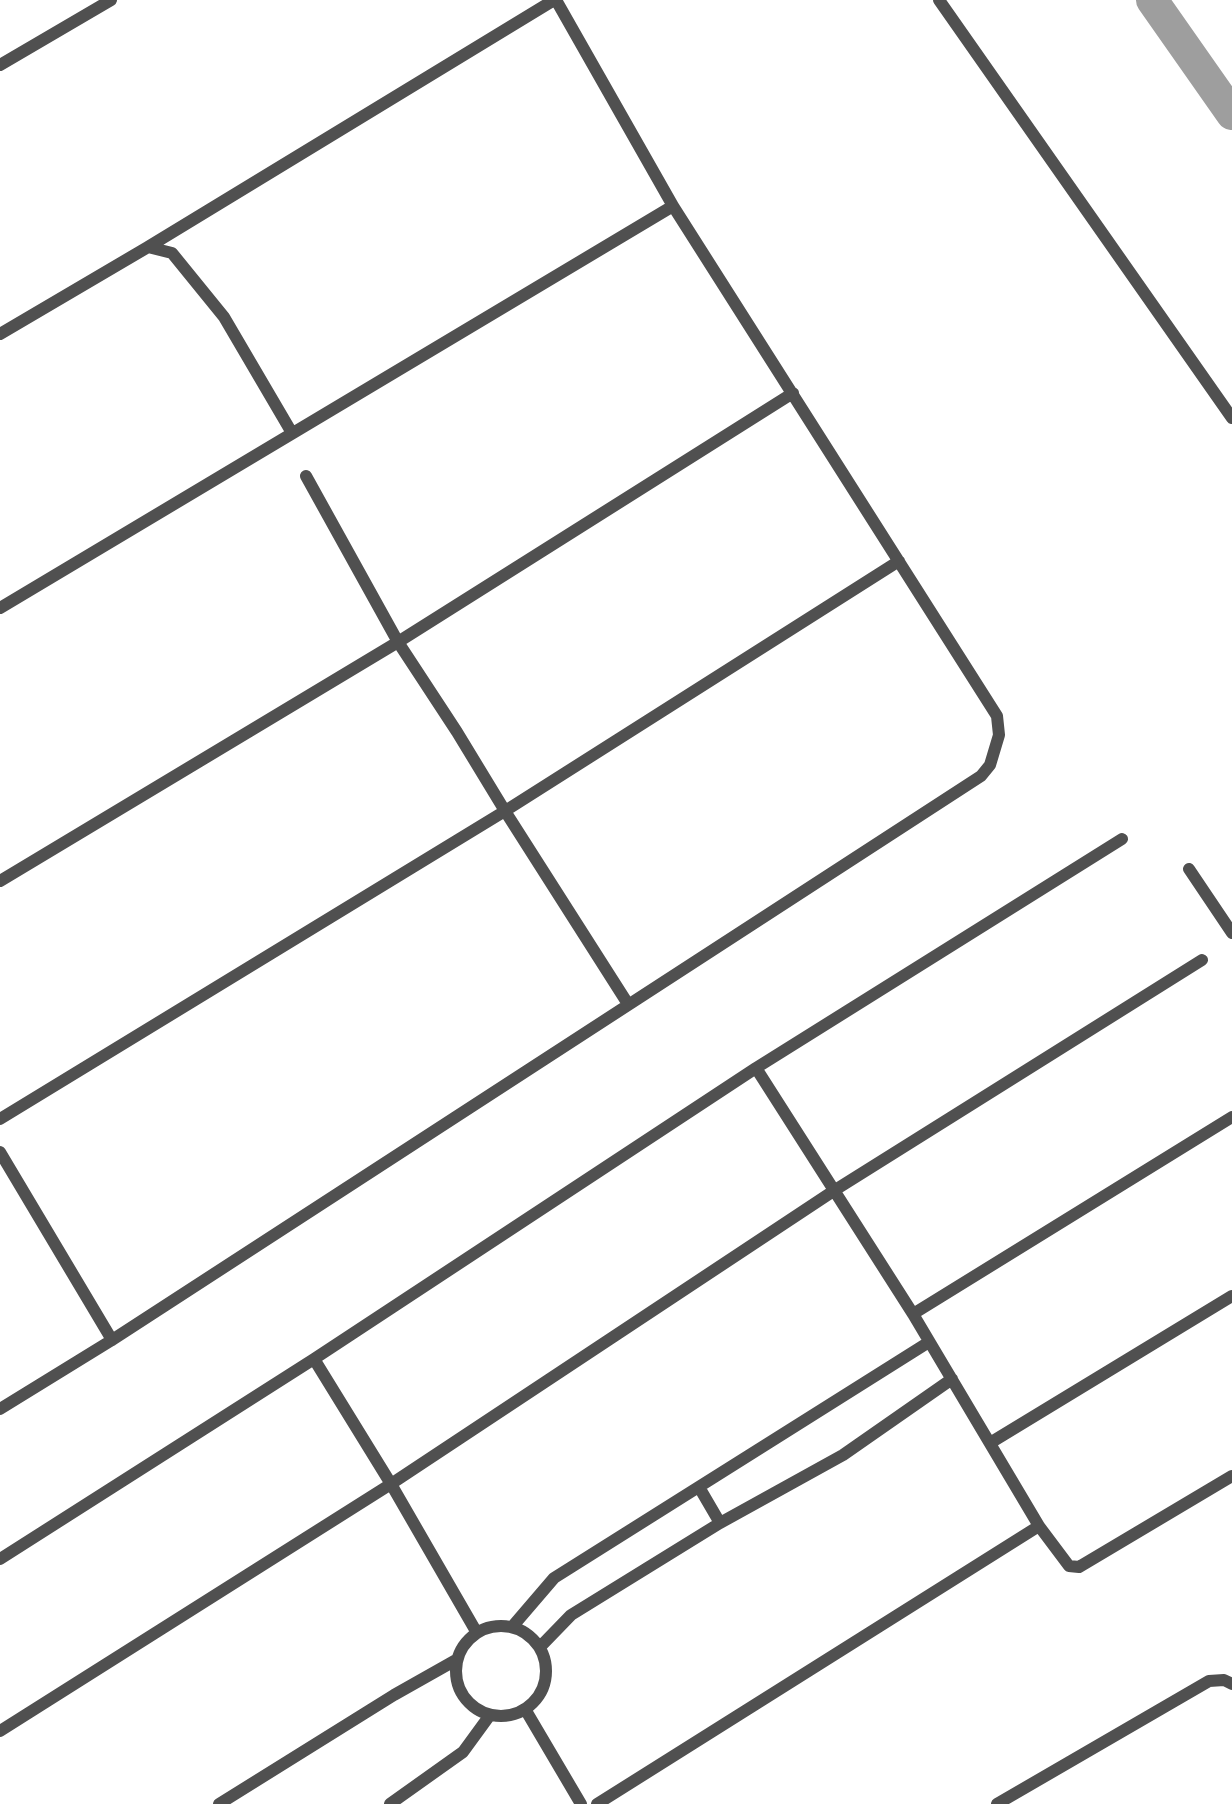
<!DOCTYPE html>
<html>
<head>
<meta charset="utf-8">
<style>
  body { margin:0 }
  canvas { display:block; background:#fff }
</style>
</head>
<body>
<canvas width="1232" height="1804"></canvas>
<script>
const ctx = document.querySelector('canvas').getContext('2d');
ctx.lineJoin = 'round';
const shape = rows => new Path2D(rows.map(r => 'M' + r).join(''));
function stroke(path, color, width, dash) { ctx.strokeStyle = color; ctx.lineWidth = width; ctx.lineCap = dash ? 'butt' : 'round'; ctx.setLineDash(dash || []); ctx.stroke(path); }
stroke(shape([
  [1152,0,1232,114]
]), '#9e9e9e', 32);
stroke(shape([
  [939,0,1232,418],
  [0,65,111,0],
  [148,247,554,0],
  [0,334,148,247,172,253,224,317,292,433],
  [306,476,398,642,457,732,505,811,628,1004],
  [0,608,673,206],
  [1189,869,1232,933],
  [0,881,398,642,793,393],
  [756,1068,913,1314,1039,1526,1069,1566,1079,1567,1232,1476],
  [0,1119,505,811,899,561],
  [0,1152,112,1340],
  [913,1314,1232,1117],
  [314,1359,391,1484,477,1633],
  [0,1409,112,1340,981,776,990,765,999,735,997,716,673,206,556,0],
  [990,1443,1232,1296],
  [699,1487,720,1523],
  [0,1559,314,1359,756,1068,1122,839],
  '456 1671a45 45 0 1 1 90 0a45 45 0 1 1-90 0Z',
  [512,1627,554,1578,929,1342],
  [540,1647,571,1615,720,1523,843,1455,952,1379],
  [525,1709,581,1804],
  [0,1731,391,1484,835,1190,1202,960],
  [219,1804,394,1695,456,1660],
  [390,1804,463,1752,490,1715],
  [597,1804,1039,1526],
  [997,1804,1209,1681,1224,1680,1232,1684]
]), '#505050', 12);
</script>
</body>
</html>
